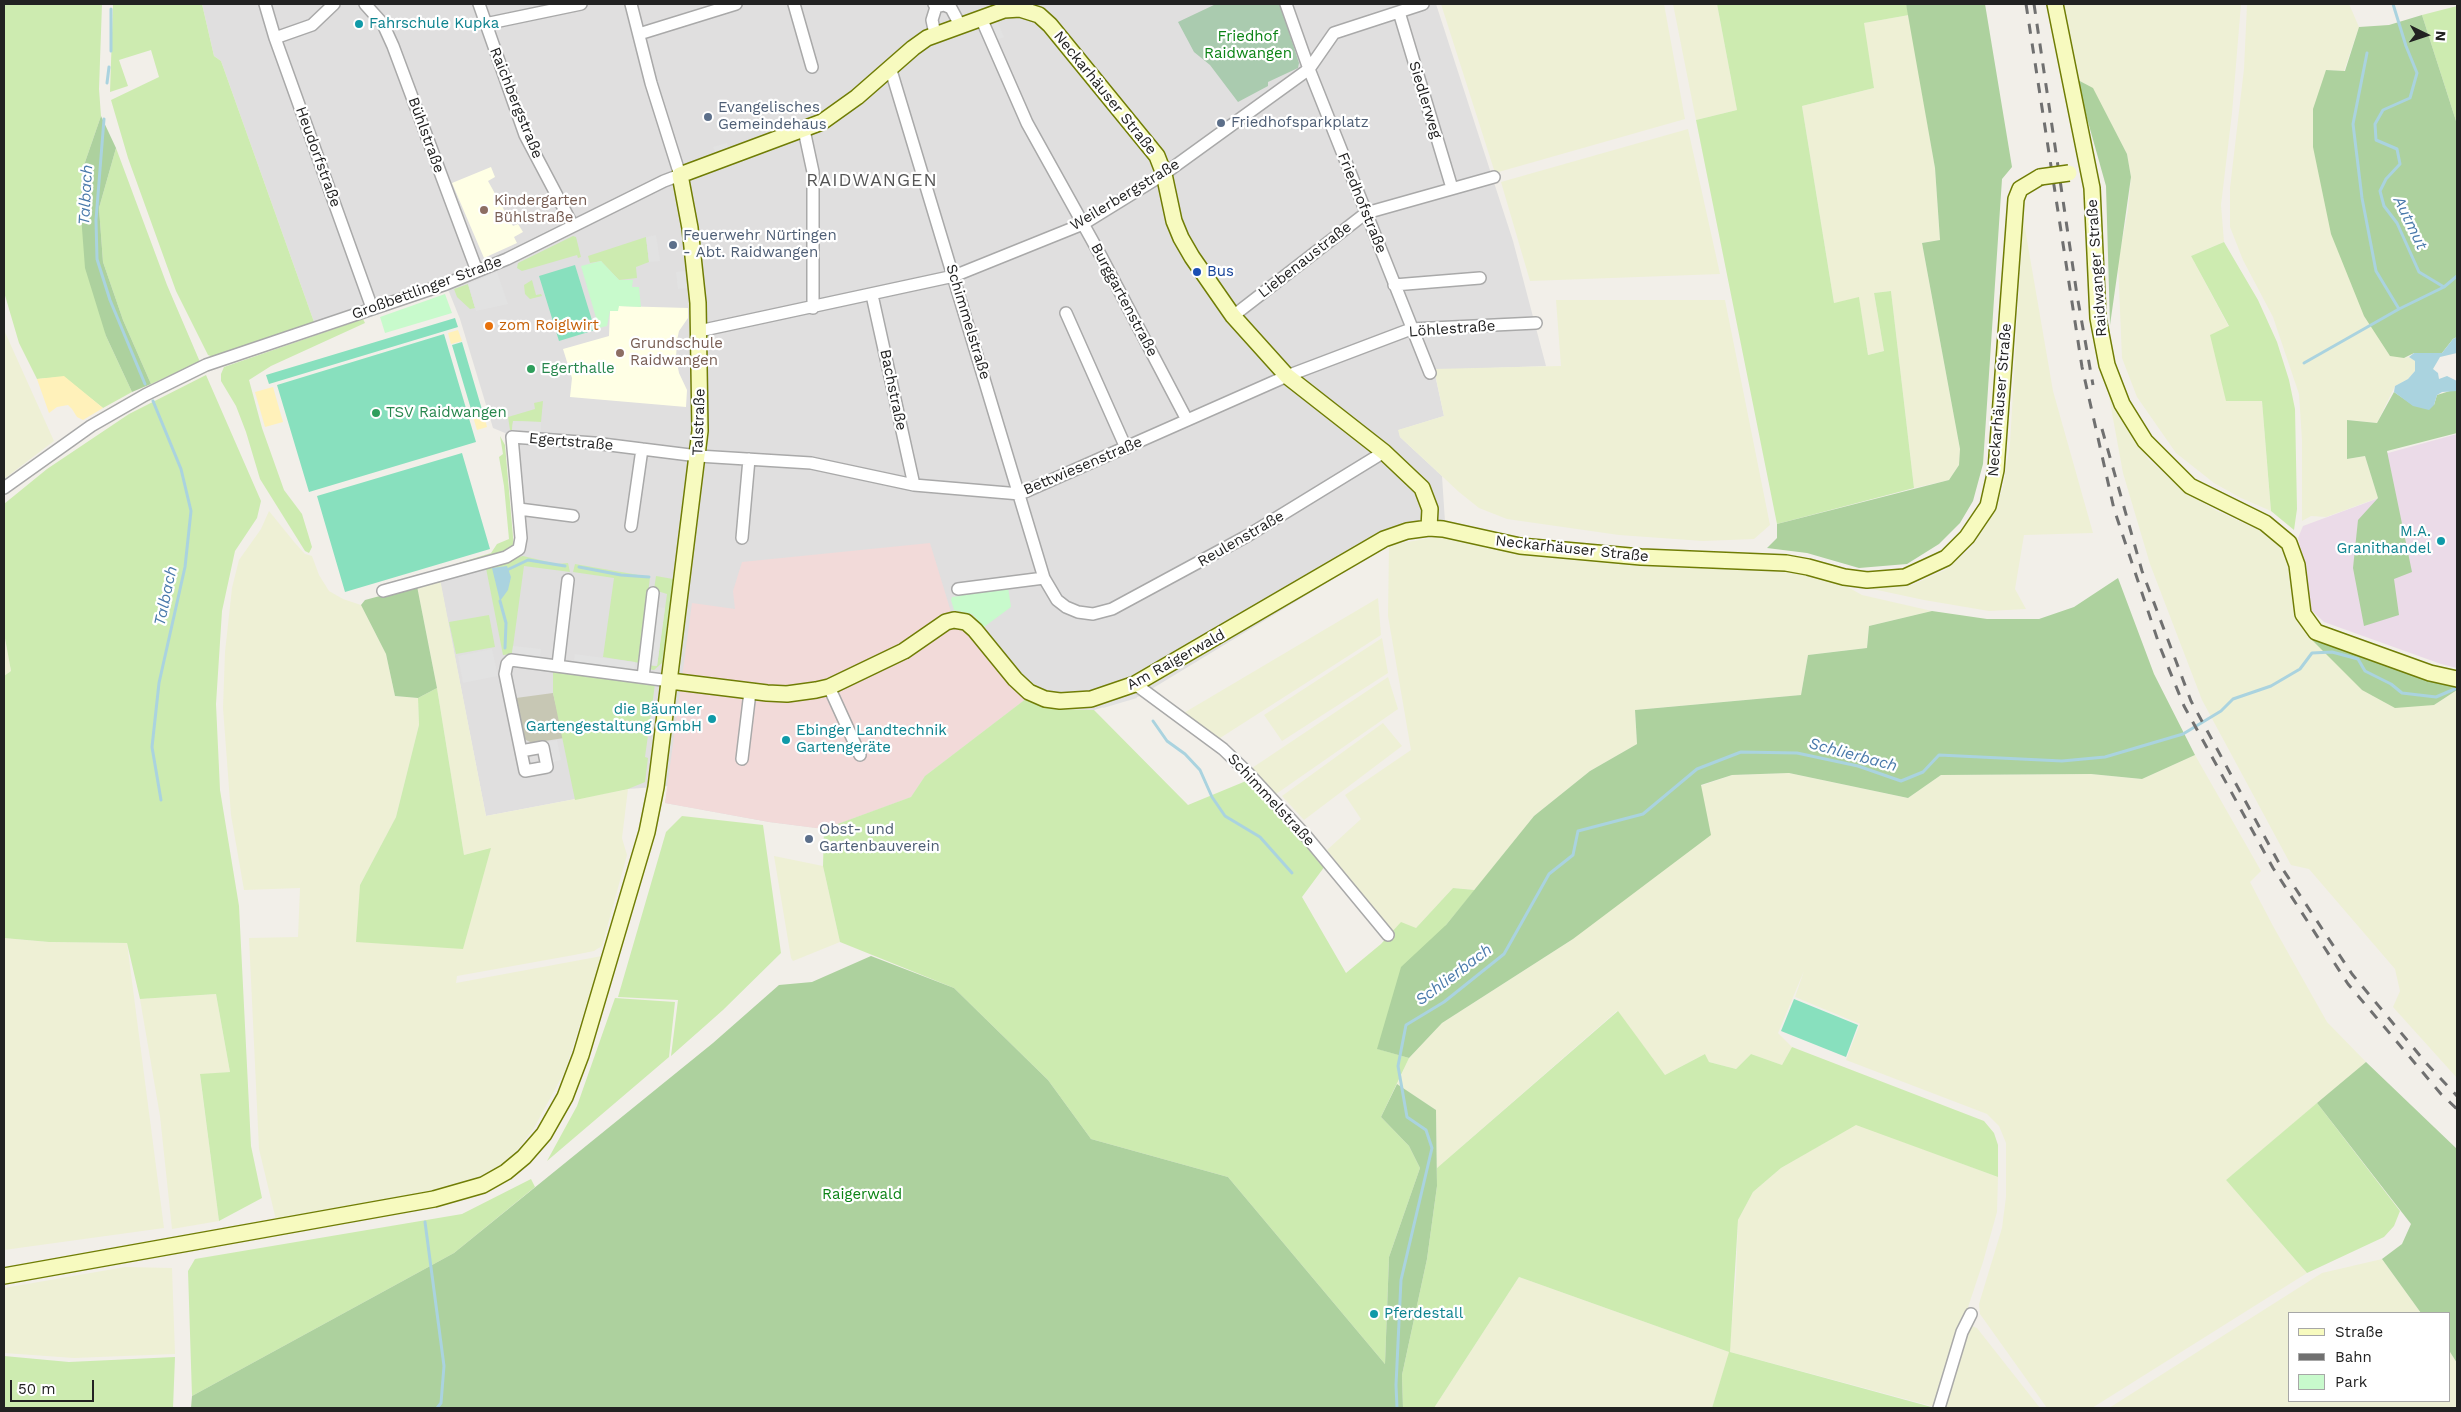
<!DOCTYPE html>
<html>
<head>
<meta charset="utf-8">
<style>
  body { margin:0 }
  #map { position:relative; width:2461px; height:1412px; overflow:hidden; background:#f2efe9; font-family:"Work Sans",sans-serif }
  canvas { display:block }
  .frame { position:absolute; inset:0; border:5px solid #222; pointer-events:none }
  .legend { position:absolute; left:2288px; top:1312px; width:162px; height:90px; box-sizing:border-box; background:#fff; border:1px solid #a7a7a7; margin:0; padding:6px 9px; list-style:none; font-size:15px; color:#222 }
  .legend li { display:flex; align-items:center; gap:10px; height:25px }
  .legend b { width:25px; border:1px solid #a7a7a7 }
  .north { position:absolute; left:2401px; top:10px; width:50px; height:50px; -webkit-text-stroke:4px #fff; paint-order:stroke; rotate:94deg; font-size:14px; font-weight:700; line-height:20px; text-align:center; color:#222 }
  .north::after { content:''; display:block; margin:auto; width:18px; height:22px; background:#222; clip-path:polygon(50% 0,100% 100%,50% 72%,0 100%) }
  .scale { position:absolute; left:10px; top:1380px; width:84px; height:22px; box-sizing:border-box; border:2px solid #222; border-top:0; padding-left:6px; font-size:15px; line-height:18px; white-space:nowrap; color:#222; -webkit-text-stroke:4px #fff; paint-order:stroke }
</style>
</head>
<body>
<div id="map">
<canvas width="2461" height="1412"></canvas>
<div class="frame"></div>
<ul class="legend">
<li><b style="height:6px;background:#f7fabf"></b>Straße</li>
<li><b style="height:6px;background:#707070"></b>Bahn</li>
<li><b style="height:14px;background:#c8facc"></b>Park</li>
</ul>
<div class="north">N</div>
<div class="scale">50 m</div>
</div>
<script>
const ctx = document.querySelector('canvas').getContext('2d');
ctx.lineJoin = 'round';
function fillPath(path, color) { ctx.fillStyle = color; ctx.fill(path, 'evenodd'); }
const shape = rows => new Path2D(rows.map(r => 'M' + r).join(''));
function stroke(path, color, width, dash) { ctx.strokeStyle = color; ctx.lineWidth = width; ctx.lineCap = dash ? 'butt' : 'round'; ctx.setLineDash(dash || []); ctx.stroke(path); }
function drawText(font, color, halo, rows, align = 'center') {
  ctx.font = font + ' "Work Sans",sans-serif'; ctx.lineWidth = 4.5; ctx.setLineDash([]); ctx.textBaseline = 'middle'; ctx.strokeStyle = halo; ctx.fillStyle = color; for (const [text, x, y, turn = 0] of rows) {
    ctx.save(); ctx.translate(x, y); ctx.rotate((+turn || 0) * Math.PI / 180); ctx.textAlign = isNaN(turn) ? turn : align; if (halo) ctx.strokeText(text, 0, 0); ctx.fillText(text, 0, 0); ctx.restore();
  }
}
fillPath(shape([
  [202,4,1436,4,1513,241,1546,366,1434,370,1444,416,1399,430,1400,437,1442,476,1445,522,1420,536,1389,545,1140,696,1094,710,1052,709,1027,698,925,776,911,797,824,829,769,822,665,803,668,786,628,789,486,816,439,576,483,563,517,542,505,433,493,428,460,319,443,277,314,322,221,61,214,56]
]), '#e0dfdf');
fillPath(shape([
  [930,543,955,625,962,626,1027,698,925,776,911,797,824,829,769,822,665,803,692,603,735,609,733,591,742,562]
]), '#f2dad9');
fillPath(shape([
  [2457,434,2457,668,2441,664,2324,622,2309,608,2303,557,2298,538,2303,526,2379,498,2370,458]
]), '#ebdbe8');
fillPath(shape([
  [491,167,495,177,488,181,513,226,518,224,523,232,514,237,517,243,484,258,452,183],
  [618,306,688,308,688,318,679,331,677,340,676,358,679,373,687,390,686,407,570,397,572,378,563,349,609,336,610,311]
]), '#ffffe5');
fillPath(shape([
  [553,693,564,738,532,743,526,740,522,735,516,698]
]), '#c7c7b4');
fillPath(shape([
  [1441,4,1664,4,1685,119,1495,173],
  [1673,4,1717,4,1737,110,1696,120],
  [2061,4,2241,4,2232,113,2221,205,2224,242,2191,256,2229,327,2262,401,2271,511,2241,498,2214,483,2176,453,2137,397,2122,358,2118,262,2128,210,2131,177,2127,154,2093,89,2076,79],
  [2247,4,2349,4,2359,27,2344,71,2327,70,2404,358,2409,357,2415,361,2415,371,2408,379,2395,386,2377,423,2347,420,2347,459,2365,456,2378,498,2326,517,2311,516,2302,521,2302,440,2299,394,2273,317,2243,260,2230,227,2230,188,2244,69],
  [1909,15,1935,168,1940,240,1922,243,1960,449,1959,465,1949,480,1914,488,1891,291,1874,293,1884,351,1868,355,1859,298,1834,303,1802,106,1874,88,1863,23],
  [1688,129,1720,274,1530,281,1501,182],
  [2023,217,2053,391,2093,533,2024,535,2015,589,2026,609,1989,611,1924,600,1868,588,1912,585,1945,570,1970,549,1987,524,2003,488,2010,444],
  [1556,300,1725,300,1770,525,1754,539,1703,541,1619,535,1507,519,1479,508,1459,492,1400,437,1398,430,1444,416,1434,369,1561,366],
  [4,330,54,441,4,479],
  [2108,391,2148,459,2182,490,2215,510,2272,536,2287,554,2293,584,2295,614,2311,639,2434,705,2457,690,2457,1078,2393,1007,2400,991,2395,969,2309,869,2291,865,2202,700,2150,564,2123,473],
  [269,511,295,543,305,554,312,556,319,575,329,591,343,599,361,605,386,654,395,696,418,698,419,725,396,817,360,885,490,848,464,855,437,688,417,586,440,579,486,816,628,789,622,838,627,855,602,946,594,951,574,955,457,976,456,983,602,956,565,1071,534,1128,519,1148,503,1164,462,1185,425,1196,276,1220,259,1149,249,938,298,937,300,888,244,890,231,815,223,708,225,652,232,588,239,560,261,529],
  [1443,536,1491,549,1777,568,1835,580,1862,595,1932,611,1869,626,1867,648,1808,655,1801,695,1635,710,1637,744,1590,771,1534,816,1475,890,1453,888,1416,928,1392,932,1327,850,1361,819,1345,795,1411,750,1388,616,1389,545],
  [1378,598,1381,635,1217,740,1182,714],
  [4,633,11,671,4,676],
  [1382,638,1388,673,1282,741,1264,715],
  [1388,677,1398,709,1276,794,1252,768],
  [1383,723,1402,746,1304,820,1282,796],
  [2195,755,2261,871,2250,882,2273,926,2327,1022,2366,1062,2226,1180,2307,1273,2092,1408,2047,1408,1980,1314,1979,1304,2002,1228,2006,1197,2006,1143,1999,1126,1987,1114,1846,1060,1860,1024,1795,997,1804,971,1778,1033,1792,1047,1782,1065,1751,1054,1736,1069,1709,1062,1705,1054,1665,1075,1617,1011,1437,1168,1436,1110,1397,1084,1409,1058,1442,1023,1573,939,1700,786,1732,775,1789,773,1908,798,1941,775,2091,774,2142,779],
  [774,856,823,866,840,942,793,961,791,958],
  [4,938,49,942,127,943,164,1228,4,1250],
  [216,994,230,1072,200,1075,219,1221,172,1229,160,1116,140,999],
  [1856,1124,1998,1177,1997,1212,1983,1262,1935,1407,1730,1352,1712,1408,1434,1408,1519,1277,1729,1352,1736,1277,1738,1220,1753,1192,1781,1168],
  [2382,1259,2421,1313,2290,1313,2290,1401,2450,1401,2450,1352,2457,1363,2457,1408,2109,1408,2322,1273],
  [125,1267,172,1268,175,1354,74,1358,4,1353,4,1288],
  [1972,1326,1977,1328,2040,1408,1943,1408,1968,1330]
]), '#eef0d5');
fillPath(shape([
  [4,4,102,4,99,89,101,116,83,168,106,336,132,392,103,408,64,377,37,379,19,343,4,292],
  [113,4,202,4,214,56,221,61,314,322,213,357,208,355,176,291,128,158,111,100,159,77,151,50,119,60,128,86,110,92],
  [1717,4,1906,4,1909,15,1864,23,1874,88,1802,106,1834,303,1859,297,1868,355,1884,351,1874,293,1891,291,1914,488,1777,524,1696,120,1737,110],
  [2457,6,2457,124,2422,15],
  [116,148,167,285,200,362,151,384,123,320,103,262,99,208],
  [573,236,576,237,581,257,578,258,577,255,522,271,517,268,518,263],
  [646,237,649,262,636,267,637,278,619,280,601,261,590,263,588,256],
  [2224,242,2258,300,2277,342,2289,380,2295,409,2297,509,2294,530,2271,511,2262,401,2226,401,2210,335,2229,326,2191,256],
  [532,280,536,295,541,294,542,296,530,299,525,294,524,285],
  [468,284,475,308,470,309,457,297,454,289],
  [363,319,365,323,271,366,249,380,262,428,284,490,302,514,312,547,309,553,305,551,260,479,246,432,236,406,221,381,221,374,224,367],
  [206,375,261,501,257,518,235,551,222,611,216,704,220,790,239,906,251,1146,262,1198,219,1221,200,1074,230,1072,216,994,140,999,127,943,49,942,4,938,4,676,11,671,4,633,4,504,47,469,129,414],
  [543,401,541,422,513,421,512,430,510,430,508,417,535,409,534,403],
  [500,436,505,445,514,548,505,554,440,569,491,553,497,544,509,539,504,486,499,457,503,454],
  [523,556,557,564,568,563,570,572,524,566,512,654,503,655,486,568,487,566],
  [575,564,650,577,640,663,603,657,614,578,573,572],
  [656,576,673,579,662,663,654,670,648,669,649,665,657,666,667,594,654,590],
  [489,615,495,647,456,654,449,622],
  [553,669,655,684,645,757,648,758,645,782,628,789,575,800,553,693],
  [437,688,464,855,491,848,463,949,356,942,360,885,396,817,419,725,418,698],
  [1027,698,1052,709,1094,710,1188,805,1246,781,1325,866,1302,897,1346,973,1381,944,1401,922,1416,928,1453,888,1475,890,1446,925,1378,1049,1409,1058,1381,1117,1409,1146,1420,1168,1389,1257,1385,1364,1228,1177,1091,1139,1048,1080,954,988,840,942,823,866,824,829,911,797,925,776],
  [682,816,763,825,781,953,723,1010,671,1056,678,1000,618,997,666,832],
  [615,998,675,1002,669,1057,547,1161,577,1106],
  [1618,1011,1665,1075,1705,1054,1709,1062,1736,1069,1751,1054,1782,1065,1792,1047,1984,1121,1994,1133,1998,1145,1998,1177,1856,1125,1781,1168,1753,1192,1738,1220,1730,1352,1935,1408,1712,1408,1729,1352,1519,1277,1434,1408,1403,1408,1402,1375,1427,1259,1437,1186,1437,1168],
  [2317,1103,2400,1211,2394,1226,2384,1237,2307,1273,2226,1180],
  [531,1179,535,1187,454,1253,192,1396,188,1271,195,1259,462,1214],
  [4,1356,69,1362,175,1357,173,1408,4,1408]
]), '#cdebb0');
fillPath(shape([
  [1906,4,1985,4,2012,167,2002,179,1983,464,1973,501,1960,523,1939,544,1907,564,1859,568,1807,553,1767,548,1777,538,1777,524,1949,480,1959,465,1960,449,1922,243,1940,240,1935,168],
  [2422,15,2457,124,2457,337,2453,339,2442,353,2414,353,2404,358,2390,356,2364,316,2331,234,2313,147,2313,109,2326,70,2345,71,2359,27,2389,25],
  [2076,79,2093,88,2127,154,2131,177,2110,325,2106,186],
  [101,116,116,148,99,208,103,262,123,320,151,384,132,392,106,336,85,268,80,202,83,168],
  [2453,390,2457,391,2457,433,2387,451,2412,572,2394,579,2399,615,2364,626,2353,568,2358,520,2378,498,2365,456,2347,459,2347,420,2377,423,2394,392,2413,405,2434,405,2437,395],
  [2118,578,2154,674,2195,755,2142,779,2091,774,1941,775,1908,798,1789,773,1732,775,1701,785,1711,835,1573,939,1442,1023,1409,1058,1377,1049,1401,967,1446,925,1534,816,1590,771,1637,744,1635,710,1801,695,1808,655,1867,648,1869,626,1932,611,1987,619,2039,619,2074,607],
  [417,586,437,688,418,698,395,696,386,654,361,605,365,600],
  [2311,639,2457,688,2457,690,2434,705,2395,708,2362,690],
  [871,956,954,988,1048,1080,1091,1139,1228,1177,1385,1364,1389,1257,1420,1168,1409,1146,1381,1117,1397,1084,1436,1110,1437,1186,1427,1259,1402,1375,1403,1408,191,1408,192,1396,454,1253,713,1043,779,985,812,982],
  [2366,1062,2457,1149,2457,1363,2450,1352,2450,1313,2421,1313,2382,1259,2402,1244,2411,1224,2317,1103]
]), '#add19e');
fillPath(shape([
  [458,330,462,341,451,344,448,333],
  [64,376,103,408,83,420,77,417,72,409,68,405,57,407,49,413,37,379],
  [273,387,283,422,265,427,255,392],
  [484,414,487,427,477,430,473,417]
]), '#fff1ba');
fillPath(shape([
  [1216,4,1280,4,1299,63,1298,68,1268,82,1268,86,1238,102,1210,65,1194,52,1178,22]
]), '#aacbaf');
fillPath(shape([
  [601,261,619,280,633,280,632,287,639,287,641,307,619,306,618,311,610,311,607,326,599,328,581,266],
  [445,294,452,313,385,333,380,317],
  [1008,587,1011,607,984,627,972,614,954,610,951,600,952,597,960,596,962,593]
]), '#c8facc');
fillPath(shape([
  [575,265,595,330,559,341,539,276],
  [455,318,458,327,269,384,266,375],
  [444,334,476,442,309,492,277,385],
  [462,342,483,413,473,416,452,345],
  [462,453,490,549,345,592,317,496],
  [1794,999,1858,1025,1846,1057,1781,1031]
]), '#88e0be');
fillPath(shape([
  [997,21,1004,37,996,40,989,24],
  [727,143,729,150,716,155,713,147],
  [656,235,660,261,649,262,646,237],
  [686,271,689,288,678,289,676,272],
  [497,272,508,304,476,311,468,284],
  [513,421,541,422,541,431,512,430],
  [657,607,665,608,657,666,649,665],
  [513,646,541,649,540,658,512,654],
  [492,649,498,676,463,683,458,656],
  [575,654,635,662,634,670,574,662],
  [1135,691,1137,698,1103,708,1102,702],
  [557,740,561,760,552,762,548,742]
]), '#e2e2e2');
fillPath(shape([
  [2457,337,2457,353,2440,357,2433,369,2438,373,2439,379,2447,376,2457,381,2457,391,2442,392,2437,395,2434,405,2429,410,2413,406,2394,392,2395,386,2408,379,2415,371,2415,361,2409,357,2414,353,2442,353,2453,339],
  [507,566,511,577,508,590,500,601,492,568]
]), '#aad3df');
stroke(shape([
  [2393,4,2406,46,2417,73,2410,98,2383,110,2375,124,2376,140,2397,149,2400,164,2386,179,2380,191,2384,206,2397,223,2419,272,2444,287,2457,276],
  [111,51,111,9],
  [2367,53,2353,124,2362,198,2376,271,2399,309],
  [107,83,109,67],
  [104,119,96,220,97,259,110,300,145,384],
  [2304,363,2399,309,2444,287],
  [153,401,181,469,191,511,185,567,159,683,152,747,161,800],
  [579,567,621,575,649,577],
  [507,570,528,560,565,566],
  [500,601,506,623,505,648],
  [1153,721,1167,741,1185,754,1200,770,1212,797,1225,816,1260,837,1292,873],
  [425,1222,444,1366,441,1403,437,1408],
  [1397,1408,1396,1385,1401,1280,1432,1148,1426,1130,1407,1117,1398,1066,1406,1025,1444,1002,1504,954,1549,874,1573,855,1578,831,1643,814,1697,769,1741,752,1797,753,1858,766,1901,781,1923,772,1939,755,2062,761,2105,757,2183,734,2221,711,2233,699,2271,686,2300,669,2312,653,2332,652,2358,659,2365,671,2391,684,2402,693,2436,697,2457,688]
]), '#aad3df', 3);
const street = shape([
  [265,4,275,38,372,308],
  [365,4,383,24,393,46,477,271],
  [479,4,525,135,573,226],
  [794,4,812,67],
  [934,4,936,7,932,20,935,34],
  [1286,4,1309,69,1430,373],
  [936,7,944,5,951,8,960,25],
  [1399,12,1452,188],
  [981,18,1027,123,1102,258,1187,420],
  [485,24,581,4],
  [639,34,736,4],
  [275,38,312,25,334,4],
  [890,67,1044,578,1057,600,1066,607,1078,612,1093,614,1112,609,1247,536,1384,452],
  [804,130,813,172,813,308],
  [1394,285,1480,278],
  [872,295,914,485],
  [1066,313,1126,448],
  [1233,316,1366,213,1494,177],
  [699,331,954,276,1083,224,1164,174,1309,69,1334,33,1423,4],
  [4,488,91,426,145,395,206,365,446,284,507,259,664,181,680,175,651,83,631,4],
  [519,509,573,516],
  [631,526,642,449],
  [742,538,749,459],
  [958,589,1044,578],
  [383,591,506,557,519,549,521,538,512,437,594,443,698,456,811,463,914,485,1020,494,1287,376,1411,329,1536,323],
  [558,665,568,580],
  [643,677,653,593],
  [1135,684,1223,749,1248,773,1306,836,1388,935],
  [829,687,860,755],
  [521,751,543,747,547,767,525,771,505,674,507,664,511,660,670,681],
  [742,759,750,692],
  [1939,1408,1962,1332,1971,1314]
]);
const secondary = shape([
  [2055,4,2092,188,2098,318,2107,365,2122,404,2145,441,2190,486,2265,523,2289,543,2297,565,2303,614,2316,632,2430,673,2457,679],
  [670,681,767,693,787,694,816,690,829,687,904,651,946,622,954,620,966,622,975,630,1015,679,1029,692,1045,699,1060,701,1091,699,1135,684,1384,539,1407,531,1429,528,1443,529,1520,546,1641,557,1786,563,1808,567,1844,577,1867,580,1905,577,1946,558,1967,537,1988,506,1996,470,2016,199,2020,189,2040,177],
  [4,1276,434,1199,483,1185,506,1172,524,1157,544,1134,565,1097,581,1055,647,832,656,787,700,431,698,303,690,228,680,175,822,122,857,97,913,48,927,38,1004,10,1020,9,1039,15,1050,25,1157,156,1164,174,1174,221,1181,238,1192,257,1233,316,1287,376,1384,452,1422,488,1430,509,1429,528]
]);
stroke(street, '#a9a9a9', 14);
stroke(secondary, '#707d05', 18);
stroke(street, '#fff', 11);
stroke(secondary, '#f7fabf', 15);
stroke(shape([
  [2026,4,2082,367,2114,509,2160,647,2184,706,2273,868,2348,984,2441,1094,2457,1109],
  [2034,4,2077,295,2093,385],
  [2102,429,2142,571,2191,701,2280,865,2352,974,2427,1064,2457,1096]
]), '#707070', 3, [10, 10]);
const secondaryBridge = shape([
  [2040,177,2069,173]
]);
stroke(secondaryBridge, '#707d05', 18, []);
stroke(secondaryBridge, '#f7fabf', 15);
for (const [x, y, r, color] of [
  [359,24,5,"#0f9aa8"],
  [708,117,5,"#5c6f8a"],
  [1221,123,5,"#5c6f8a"],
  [484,210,5,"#8d6e63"],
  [673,245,5,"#5c6f8a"],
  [1197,272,5,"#1a4fb4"],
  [489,326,5,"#e8710a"],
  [620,353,5,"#8d6e63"],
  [531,369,5,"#2e9e5b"],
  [376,413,5,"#2e9e5b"],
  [2441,541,5,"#0f9aa8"],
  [712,719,5,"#0f9aa8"],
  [786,740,5,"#0f9aa8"],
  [809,839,5,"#5c6f8a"],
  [1374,1314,5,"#0f9aa8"]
]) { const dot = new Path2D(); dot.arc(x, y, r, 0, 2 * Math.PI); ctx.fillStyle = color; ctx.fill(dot); stroke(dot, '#fff', 2); }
drawText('15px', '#0d838f', '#fff', [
  ["Fahrschule Kupka",369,24],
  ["M.A.",2431,532,"right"],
  ["Granithandel",2431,549,"right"],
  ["die Bäumler",702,710,"right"],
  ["Gartengestaltung GmbH",702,727,"right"],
  ["Ebinger Landtechnik",796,731],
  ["Gartengeräte",796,748],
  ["Pferdestall",1384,1314]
], 'left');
drawText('15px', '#0c8416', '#fff', [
  ["Friedhof",1248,37],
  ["Raidwangen",1248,54],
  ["Raigerwald",862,1195]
]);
drawText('15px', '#222', '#fff', [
  ["Neckarhäuser Straße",1105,93,51],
  ["Siedlerweg",1425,100,73],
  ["Raichbergstraße",516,103,68],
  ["Bühlstraße",426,135,70],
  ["Heudorfstraße",318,157,70],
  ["Weilerbergstraße",1125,195,-31],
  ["Friedhofstraße",1362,203,68],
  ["Liebenaustraße",1305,260,-38],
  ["Raidwanger Straße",2097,268,-94],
  ["Großbettlinger Straße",427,288,-20],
  ["Burggartenstraße",1124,300,62],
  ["Schimmelstraße",968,322,73],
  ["Löhlestraße",1452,329,-4],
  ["Bachstraße",893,390,78],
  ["Neckarhäuser Straße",2000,400,-85],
  ["Talstraße",699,422,-88],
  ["Egertstraße",571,442,5],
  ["Bettwiesenstraße",1083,466,-23],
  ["Reulenstraße",1241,539,-30],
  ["Neckarhäuser Straße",1572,549,6],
  ["Am Raigerwald",1176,660,-29],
  ["Schimmelstraße",1271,800,47]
]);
drawText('15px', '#4e5e75', '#fff', [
  ["Evangelisches",718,108],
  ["Gemeindehaus",718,125],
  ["Friedhofsparkplatz",1231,123],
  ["Feuerwehr Nürtingen",683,236],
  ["- Abt. Raidwangen",683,253],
  ["Obst- und",819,830],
  ["Gartenbauverein",819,847]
], 'left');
drawText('15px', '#785e54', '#fff', [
  ["Kindergarten",494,201],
  ["Bühlstraße",494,218],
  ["Grundschule",630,344],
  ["Raidwangen",630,361]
], 'left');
drawText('15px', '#164399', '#fff', [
  ["Bus",1207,272]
], 'left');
drawText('15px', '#c56008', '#fff', [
  ["zom Roiglwirt",499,326]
], 'left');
drawText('15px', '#27864d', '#fff', [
  ["Egerthalle",541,369],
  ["TSV Raidwangen",386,413]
], 'left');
drawText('italic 16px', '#4a7aab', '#fff', [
  ["Talbach",86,195,-87],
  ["Autmut",2410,223,64],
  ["Talbach",166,596,-78],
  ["Schlierbach",1853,755,15],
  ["Schlierbach",1454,975,-37]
]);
ctx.letterSpacing = '1px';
drawText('18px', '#555', '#fff', [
  ["RAIDWANGEN",872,181]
]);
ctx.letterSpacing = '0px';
</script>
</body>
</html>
